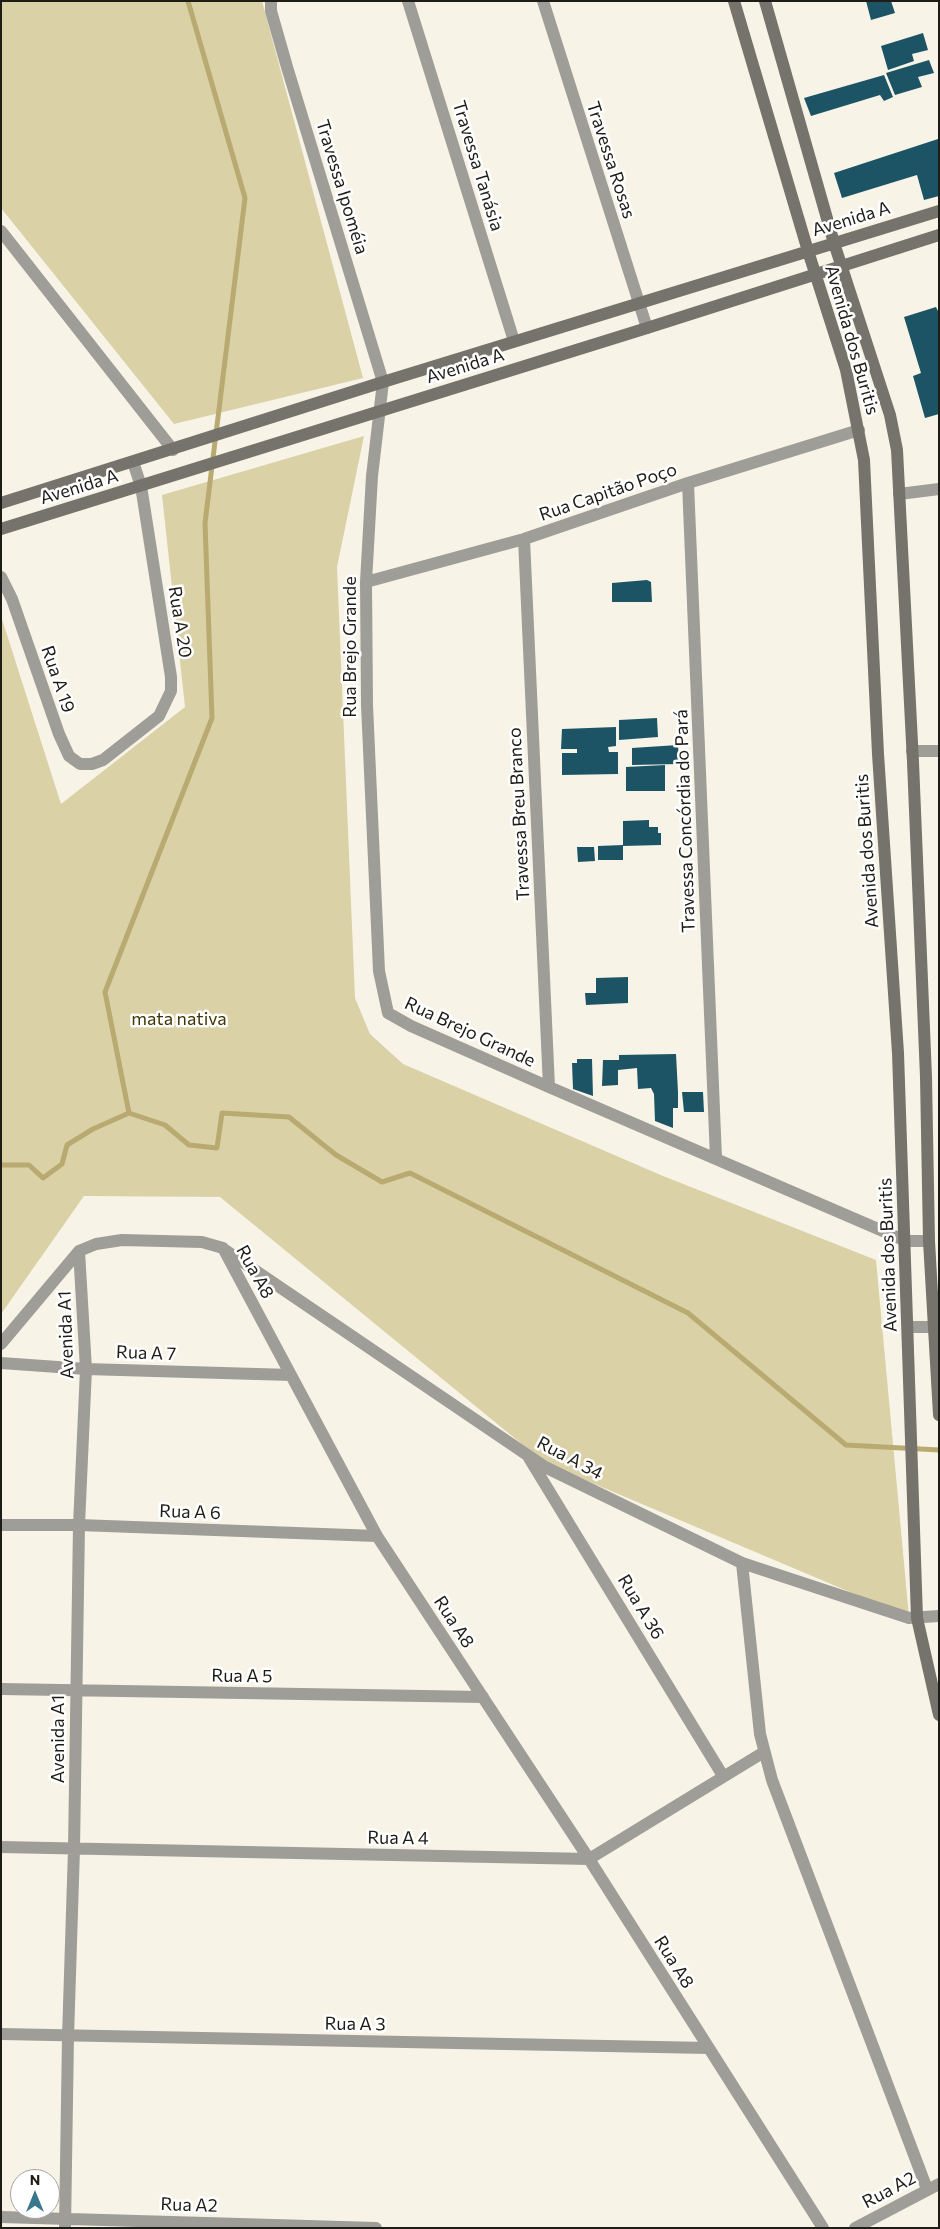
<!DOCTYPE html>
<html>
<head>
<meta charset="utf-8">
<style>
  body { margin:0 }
  #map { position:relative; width:940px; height:2229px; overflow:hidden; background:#f7f4e7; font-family:Commissioner,sans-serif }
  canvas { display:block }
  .frame { position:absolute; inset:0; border:2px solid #1d1c17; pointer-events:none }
  .north { position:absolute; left:10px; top:2169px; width:50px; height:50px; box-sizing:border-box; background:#fff; border:1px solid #a5a4a2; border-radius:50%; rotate:0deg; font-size:14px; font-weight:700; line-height:20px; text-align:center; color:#1d1c17 }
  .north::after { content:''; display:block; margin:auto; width:18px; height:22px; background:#39788c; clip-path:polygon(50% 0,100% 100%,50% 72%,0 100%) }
</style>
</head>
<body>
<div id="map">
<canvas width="940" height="2229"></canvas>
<div class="frame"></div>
<div class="north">N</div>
</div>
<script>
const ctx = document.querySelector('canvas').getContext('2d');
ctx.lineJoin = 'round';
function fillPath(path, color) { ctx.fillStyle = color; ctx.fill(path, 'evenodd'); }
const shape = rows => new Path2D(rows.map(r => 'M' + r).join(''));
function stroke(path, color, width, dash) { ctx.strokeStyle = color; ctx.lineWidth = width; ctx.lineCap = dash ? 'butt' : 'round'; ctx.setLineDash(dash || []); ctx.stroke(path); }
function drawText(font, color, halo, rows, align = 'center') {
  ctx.font = font + ' Commissioner,sans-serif'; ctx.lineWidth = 5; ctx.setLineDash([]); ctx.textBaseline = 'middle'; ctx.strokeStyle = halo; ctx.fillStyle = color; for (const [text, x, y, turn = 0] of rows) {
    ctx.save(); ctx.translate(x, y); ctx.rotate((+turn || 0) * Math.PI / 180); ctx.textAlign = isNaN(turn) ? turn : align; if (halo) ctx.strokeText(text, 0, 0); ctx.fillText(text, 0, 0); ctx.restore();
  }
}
fillPath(shape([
  [1,1,262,1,363,378,174,424,1,208],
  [364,436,337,567,355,998,370,1034,403,1064,663,1176,876,1260,909,1617,545,1463,220,1197,84,1196,1,1314,1,616,61,804,185,707,162,495]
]), '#dbd1a7');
stroke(shape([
  [129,1113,105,992,212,718,205,523,245,198,188,1],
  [1,1165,29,1165,43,1178,62,1164,67,1145,93,1129,129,1113,165,1125,189,1145,217,1148,222,1113,289,1117,336,1155,382,1182,410,1173,688,1313,846,1445,939,1450]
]), '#b8aa70', 5);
fillPath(shape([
  [866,1,891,1,895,13,871,20],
  [923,33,928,50,912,54,914,61,888,70,881,46],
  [929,60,934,73,918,77,922,87,895,95,886,73],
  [884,75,893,97,884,101,880,95,811,116,804,98],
  [938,139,939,196,924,200,917,175,842,198,834,173],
  [936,307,939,313,939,414,925,418,913,376,921,373,904,317],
  [647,580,651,582,652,602,612,602,612,583],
  [657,718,658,737,619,740,619,720],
  [616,727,616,746,608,747,609,752,618,752,618,774,562,775,562,753,577,753,577,749,561,749,562,729],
  [678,745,679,764,632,765,632,748],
  [665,765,665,791,626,791,626,767],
  [649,820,649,827,658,827,658,833,661,833,661,845,623,846,623,860,598,860,598,846,623,845,623,821],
  [577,847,594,847,595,861,578,862],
  [628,977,628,1003,586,1005,585,993,596,993,596,978],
  [676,1054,678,1092,678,1108,673,1108,673,1128,655,1121,654,1094,651,1088,638,1089,637,1068,618,1070,618,1085,602,1086,603,1060,619,1060,619,1055],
  [577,1059,592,1059,593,1096,573,1089,572,1063,577,1063],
  [682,1092,703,1092,704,1112,684,1112]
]), '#1c5465');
stroke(shape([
  [271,1,271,11,287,67,383,382,372,476,366,582,367,705,379,971,388,1013,411,1026,549,1087,906,1241,929,1241],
  [408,1,514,341],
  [543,1,647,328],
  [1,231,173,450],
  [688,483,716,1158],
  [899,494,939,489],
  [524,539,549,1087],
  [1,577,12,599,59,734,69,756,80,764,92,764,103,760,159,716,171,691,171,677,141,486,133,462],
  [366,582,524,539,688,483,859,430],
  [912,751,939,751],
  [225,1250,545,1467,742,1563,909,1618,939,1616],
  [908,1327,939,1327],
  [1,1344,79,1251,96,1244,122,1240,202,1242,223,1248,377,1536,589,1859,823,2228],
  [1,1363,86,1369,291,1375],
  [529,1458,723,1776],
  [1,1525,79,1525,377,1536],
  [742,1563,760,1734,772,1780,927,2189],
  [1,1689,483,1697],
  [1,1847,589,1859,764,1752],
  [1,2034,708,2048],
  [1,2217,376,2228],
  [65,2228,68,2037,74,1849,79,1525,86,1369,79,1251],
  [855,2228,939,2184]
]), '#9e9d97', 12);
stroke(shape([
  [734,1,808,251,846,370,864,460,878,754,898,1053,917,1618,939,1715],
  [765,1,834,243,890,415,897,450,913,762,926,1077,929,1241,939,1415],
  [1,503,383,382,939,211],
  [1,529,647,328,939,235]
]), '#75736b', 12);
drawText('18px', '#1d1c17', '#fff', [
  ["Travessa Rosas",611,160,72],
  ["Travessa Tanásia",478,166,73],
  ["Travessa Ipoméia",342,187,73],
  ["Avenida A",851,219,-17],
  ["Avenida dos Buritis",852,340,74],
  ["Avenida A",465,366,-17],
  ["Avenida A",79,487,-17],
  ["Rua Capitão Poço",608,492,-19],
  ["Rua A 20",180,622,81],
  ["Rua Brejo Grande",350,647,-90],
  ["Rua A 19",58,679,71],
  ["Travessa Breu Branco",519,814,-93],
  ["Travessa Concórdia do Pará",685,821,-92],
  ["Avenida dos Buritis",867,851,-94],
  ["Rua Brejo Grande",470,1032,25],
  ["Avenida dos Buritis",888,1255,-92],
  ["Rua A8",255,1272,61],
  ["Avenida A1",66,1335,-92],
  ["Rua A 7",146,1353,2],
  ["Rua A 34",570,1458,28],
  ["Rua A 6",190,1512,2],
  ["Rua A 36",641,1607,59],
  ["Rua A8",454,1622,57],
  ["Rua A 5",242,1676,1],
  ["Avenida A1",58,1739,-90],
  ["Rua A 4",398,1838,1],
  ["Rua A8",674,1962,58],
  ["Rua A 3",355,2024,1],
  ["Rua A2",889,2190,-28],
  ["Rua A2",189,2205,2]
]);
drawText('18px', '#403504', '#fff', [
  ["mata nativa",179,1019]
]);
</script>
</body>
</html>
